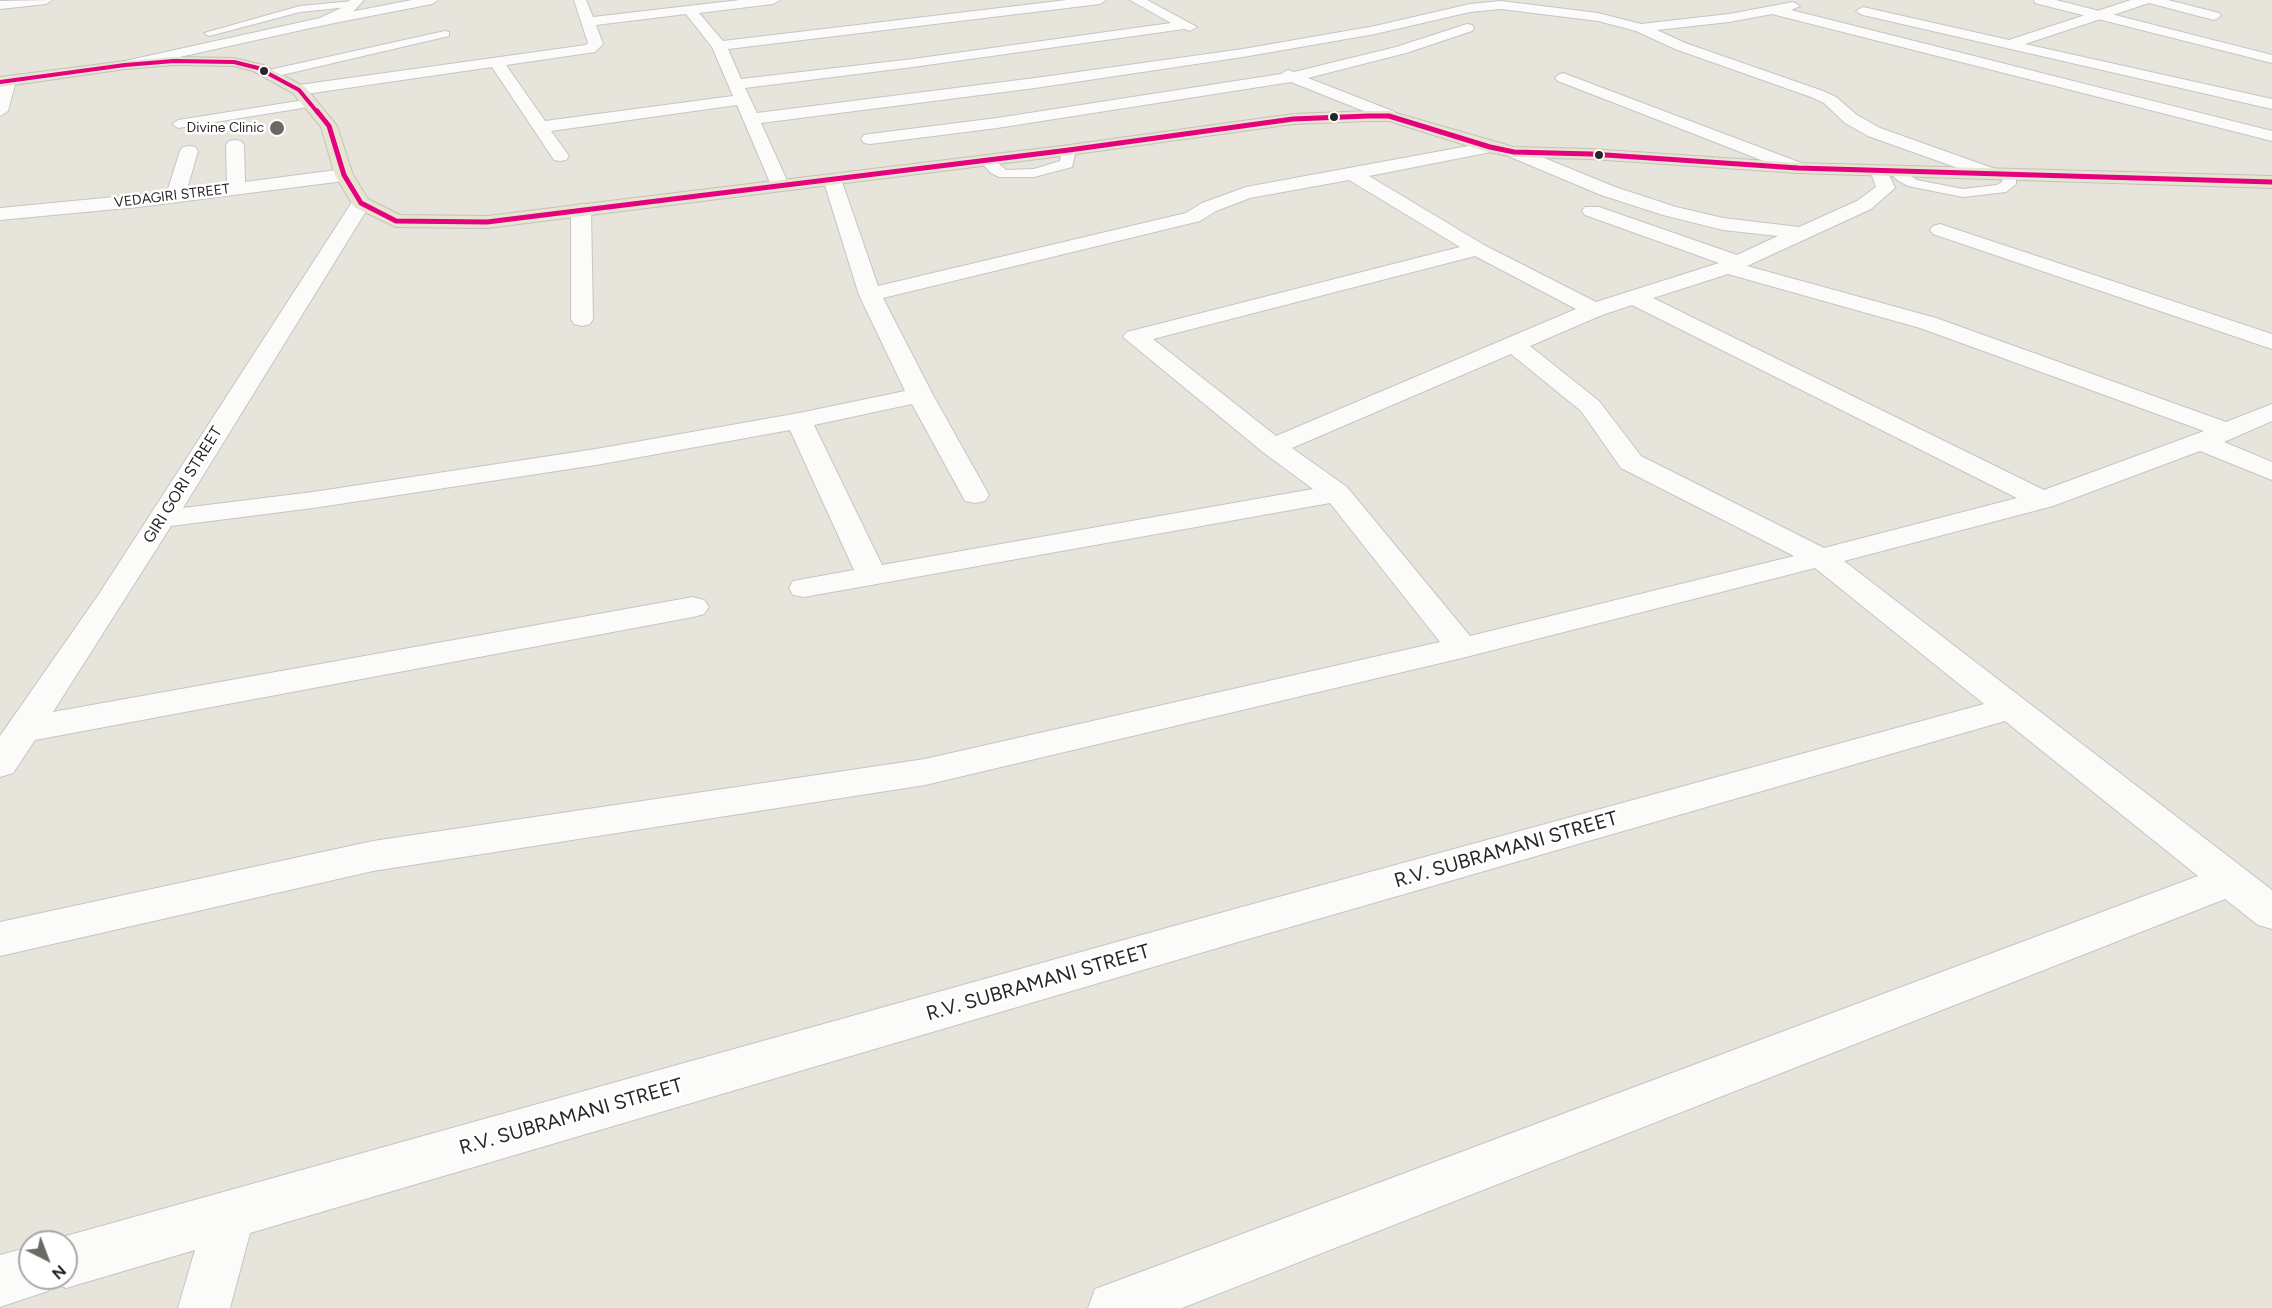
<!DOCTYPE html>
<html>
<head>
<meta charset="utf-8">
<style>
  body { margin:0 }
  #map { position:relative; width:2272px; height:1308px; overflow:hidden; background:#e7e4db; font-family:Figtree,sans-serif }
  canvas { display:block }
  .north { position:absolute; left:18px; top:1230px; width:60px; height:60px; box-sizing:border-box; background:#fff; border:2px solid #a9a9a9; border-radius:50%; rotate:138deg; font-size:16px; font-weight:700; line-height:24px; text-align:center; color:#272727 }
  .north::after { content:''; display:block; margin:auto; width:21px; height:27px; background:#6a6966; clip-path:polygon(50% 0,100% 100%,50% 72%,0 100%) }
</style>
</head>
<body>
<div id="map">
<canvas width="2272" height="1308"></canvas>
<div class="north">N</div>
</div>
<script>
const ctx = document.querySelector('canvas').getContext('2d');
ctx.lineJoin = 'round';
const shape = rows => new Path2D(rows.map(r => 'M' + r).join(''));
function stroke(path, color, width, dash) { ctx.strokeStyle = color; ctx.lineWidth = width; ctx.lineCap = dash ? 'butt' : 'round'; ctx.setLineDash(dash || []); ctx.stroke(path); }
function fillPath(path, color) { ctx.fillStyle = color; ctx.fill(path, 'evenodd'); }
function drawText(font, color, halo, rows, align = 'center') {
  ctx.font = font + ' Figtree,sans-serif'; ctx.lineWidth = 5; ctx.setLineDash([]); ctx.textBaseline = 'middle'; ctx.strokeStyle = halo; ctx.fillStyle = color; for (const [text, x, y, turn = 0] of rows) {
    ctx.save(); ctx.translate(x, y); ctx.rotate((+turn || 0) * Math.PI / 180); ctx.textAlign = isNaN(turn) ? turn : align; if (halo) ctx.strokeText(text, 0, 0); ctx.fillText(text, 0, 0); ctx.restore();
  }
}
const lane = shape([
  [354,1,359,4,358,6,300,12,209,36,204,33,300,6,354,1],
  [445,31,449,32,449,36,269,78,263,74,269,70,445,31],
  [311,99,315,100,317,103,315,106,178,128,172,124,178,120,311,99],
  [1069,146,1076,150,1072,167,1034,177,999,177,991,173,979,160,981,157,991,157,1006,170,1034,169,1060,161,1062,150,1069,146],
  [1896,167,1917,180,1963,189,1997,185,2002,182,2004,171,2009,170,2016,174,2016,184,2006,192,1963,197,1908,186,1897,180,1889,171,1896,167]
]);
const street = shape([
  [52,0,46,4,0,9,0,1,52,0],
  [412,0,438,0,432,4,324,25,317,21,324,17,412,0],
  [574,0,586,0,593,17,740,0,780,0,773,4,699,13,723,41,1067,0,1106,0,1100,4,728,49,741,79,913,59,1171,23,1130,0,1147,0,1197,27,1190,31,1184,29,913,67,745,88,757,113,1035,78,1243,49,1375,26,1470,4,1501,1,1598,13,1641,24,1729,14,1793,2,1800,6,1791,10,2272,131,2272,141,1772,14,1729,22,1657,30,1685,43,1823,91,1836,97,1857,115,1880,128,1998,170,2001,174,1998,178,1986,178,1868,136,1845,123,1824,103,1811,97,1675,49,1636,31,1598,21,1501,9,1470,12,1375,34,1243,57,1035,88,761,123,789,185,787,189,780,191,773,189,771,185,737,105,551,131,569,156,566,160,560,161,554,160,492,67,299,95,291,90,299,85,586,45,588,43,574,0],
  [686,14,712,47,733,96,545,121,506,65,595,52,603,44,596,25,686,14],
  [2131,0,2168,0,2219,13,2221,16,2214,20,2149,3,2025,44,2272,99,2272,109,1863,15,1856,11,1863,7,2009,40,2131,0],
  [1467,24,1472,25,1474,28,1472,31,1406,53,1308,78,1395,112,1397,116,1395,120,1389,121,1291,82,997,128,870,144,864,143,861,139,864,135,870,134,997,118,1281,74,1288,70,1294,72,1396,47,1467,24],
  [1563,73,1804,164,1807,168,1804,172,1798,173,1792,172,1558,81,1555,78,1558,75,1563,73],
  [8,76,16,81,8,111,0,116,0,82,3,78,8,76],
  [235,140,241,141,244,145,245,182,344,169,350,171,353,175,350,179,344,181,138,207,0,220,0,208,167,192,180,151,183,147,189,146,195,147,198,151,187,189,227,184,226,145,229,141,235,140],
  [1490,142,1496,143,1499,147,1496,151,1369,176,1484,245,1596,302,1719,263,1585,215,1582,211,1585,207,1599,207,1737,255,1778,236,1723,230,1663,215,1601,195,1508,156,1505,152,1508,148,1520,148,1615,187,1676,207,1723,218,1799,227,1857,201,1876,187,1870,170,1873,166,1885,166,1895,188,1871,209,1747,266,1936,318,2226,422,2272,404,2272,421,2224,442,2272,462,2272,480,2200,451,2053,506,1844,561,2272,890,2272,929,2258,925,2225,899,1182,1308,1088,1308,1095,1289,1114,1282,2198,876,2005,721,1231,944,250,1233,230,1308,178,1308,195,1250,66,1288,52,1282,48,1291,0,1307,0,1255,30,1247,30,1278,66,1278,66,1242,52,1242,66,1236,1231,910,1984,704,1815,568,1462,658,925,785,373,871,0,956,0,922,373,841,925,759,1440,642,1330,503,804,597,793,595,789,588,793,581,854,570,790,430,596,465,313,508,171,526,53,712,693,597,704,600,709,607,704,614,693,617,35,740,13,773,0,777,0,736,99,594,354,199,368,199,371,203,183,508,313,492,596,449,799,413,905,391,859,295,823,179,825,175,839,175,841,179,878,286,1186,213,1202,203,1246,187,1490,142],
  [1349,180,1460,247,1127,332,1123,337,1264,453,1313,489,882,565,814,425,912,404,965,501,975,503,985,501,989,495,933,395,883,298,1200,221,1216,211,1250,198,1349,180],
  [1475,256,1576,309,1276,436,1153,339,1475,256],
  [1728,274,1920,328,2204,431,2044,490,1653,298,1728,274],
  [1632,305,2017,498,1824,548,1641,456,1599,401,1530,346,1602,315,1632,305],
  [1511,354,1581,411,1621,468,1794,556,1470,636,1347,487,1292,448,1511,354],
  [581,204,588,206,591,210,593,319,590,324,582,326,574,324,571,319,571,210,574,206,581,204],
  [1940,224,2272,334,2272,349,1933,234,1930,230,1933,226,1940,224]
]);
const secondary = shape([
  [350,0,364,0,351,14,329,24,125,69,118,65,125,61,320,18,341,8,350,0],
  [2034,0,2056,0,2272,55,2272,63,2035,3,2034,0]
]);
const primary = shape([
  [174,57,234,58,263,65,305,87,337,126,353,175,368,199,400,215,487,216,1069,145,1293,114,1368,111,1389,111,1514,147,1591,149,1798,163,2272,176,2272,188,1798,173,1591,159,1514,157,1484,151,1389,121,1368,121,1293,124,1069,155,487,228,396,227,354,207,335,175,321,127,293,93,253,71,234,66,174,65,125,69,0,87,0,77,125,61,174,57]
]);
stroke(lane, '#c5c5c5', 2);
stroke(street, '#c5c5c5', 2);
stroke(secondary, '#c5c5c5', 2);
stroke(primary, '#c3c2bf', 2);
fillPath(lane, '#fbfbfa');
fillPath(street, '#fbfbfa');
fillPath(secondary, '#fbfbfa');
fillPath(primary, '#e7e5cf');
stroke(shape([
  [0,82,125,65,174,61,234,62,258,68,299,90,318,113]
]), '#e5007d', 4);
stroke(shape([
  [317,111,329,126,344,175,361,203,396,221,487,222,1069,150,1293,119,1368,116,1389,116,1490,147,1514,152,1591,154,1798,168,2272,182]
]), '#e5007d', 5);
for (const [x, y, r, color] of [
  [264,71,5,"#272727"],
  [1334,117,5,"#272727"],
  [277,128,8,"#6a6966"],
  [1599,155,5,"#272727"]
]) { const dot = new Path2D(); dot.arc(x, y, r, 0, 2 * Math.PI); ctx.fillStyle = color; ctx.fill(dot); stroke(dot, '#fff', 2); }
drawText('14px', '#272727', '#fff', [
  ["Divine Clinic",264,128]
], 'right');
drawText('14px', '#272727', '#fff', [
  ["VEDAGIRI STREET",172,196,-7]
]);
drawText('16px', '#272727', '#fff', [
  ["GIRI GORI STREET",183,485,-58]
]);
drawText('20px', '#272727', '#fff', [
  ["R.V. SUBRAMANI STREET",1506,850,-16],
  ["R.V. SUBRAMANI STREET",1038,983,-16],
  ["R.V. SUBRAMANI STREET",571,1117,-16]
]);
</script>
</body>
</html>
